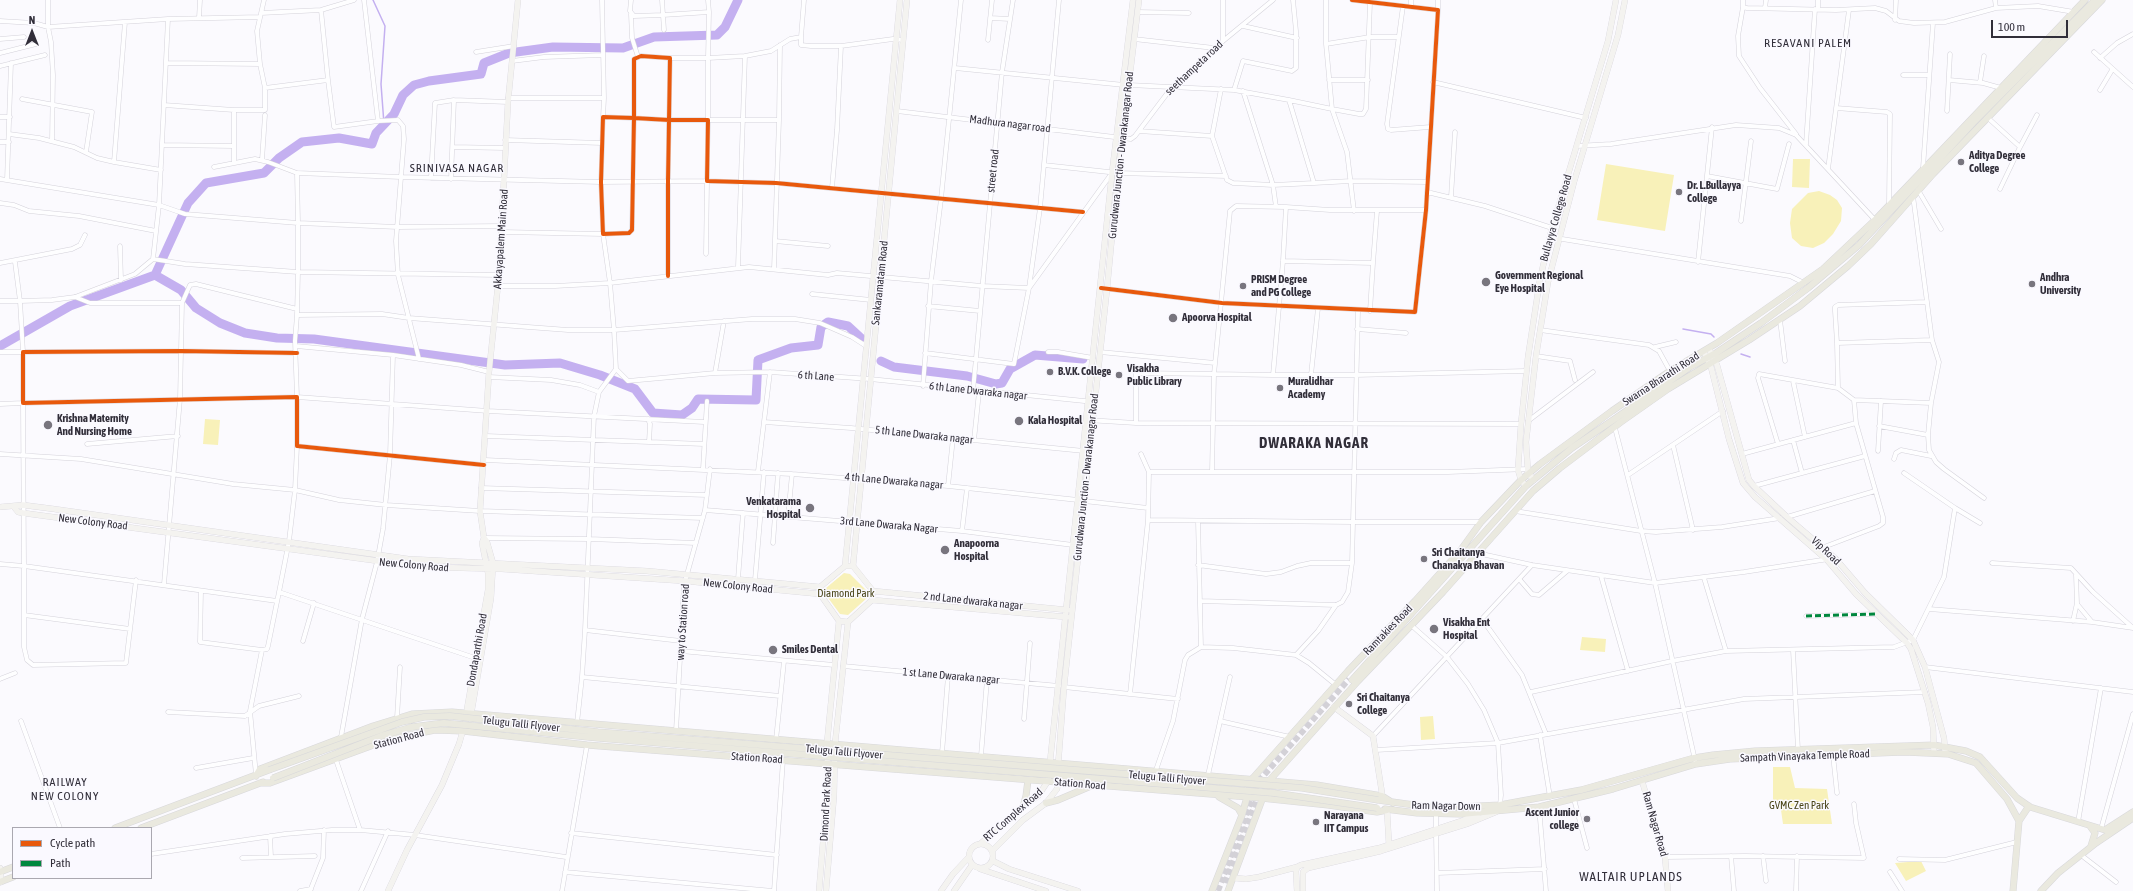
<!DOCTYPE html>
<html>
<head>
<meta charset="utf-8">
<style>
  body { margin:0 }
  #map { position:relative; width:2133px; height:891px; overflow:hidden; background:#fbfafe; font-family:"Asap Condensed",sans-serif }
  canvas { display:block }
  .legend { position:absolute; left:12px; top:827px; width:140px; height:52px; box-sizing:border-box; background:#faf9ff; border:1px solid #aaa8b0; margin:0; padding:5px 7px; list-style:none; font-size:12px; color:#312e39 }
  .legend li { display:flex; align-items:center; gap:8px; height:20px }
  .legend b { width:20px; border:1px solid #aaa8b0 }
  .north { position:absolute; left:12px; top:12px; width:40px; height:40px; -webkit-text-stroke:3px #faf9ff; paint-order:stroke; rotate:0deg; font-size:11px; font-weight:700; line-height:16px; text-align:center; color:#312e39 }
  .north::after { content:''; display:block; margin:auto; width:14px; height:18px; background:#312e39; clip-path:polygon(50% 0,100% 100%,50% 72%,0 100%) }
  .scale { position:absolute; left:1991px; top:20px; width:77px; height:18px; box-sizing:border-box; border:2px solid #312e39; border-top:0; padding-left:5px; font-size:12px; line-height:14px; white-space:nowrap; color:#312e39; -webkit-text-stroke:3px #faf9ff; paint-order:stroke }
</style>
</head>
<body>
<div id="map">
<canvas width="2133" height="891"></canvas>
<ul class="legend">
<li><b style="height:5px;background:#e8590c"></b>Cycle path</li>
<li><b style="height:5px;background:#00873e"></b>Path</li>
</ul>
<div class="north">N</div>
<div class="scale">100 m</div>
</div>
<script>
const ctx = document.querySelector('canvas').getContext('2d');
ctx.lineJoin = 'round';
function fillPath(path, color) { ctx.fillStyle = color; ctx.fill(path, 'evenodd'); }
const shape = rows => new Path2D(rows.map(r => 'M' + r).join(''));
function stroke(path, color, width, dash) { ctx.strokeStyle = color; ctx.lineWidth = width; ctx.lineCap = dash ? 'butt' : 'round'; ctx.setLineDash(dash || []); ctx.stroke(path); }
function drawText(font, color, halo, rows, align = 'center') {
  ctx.font = font + ' "Asap Condensed",sans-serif'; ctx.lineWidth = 3; ctx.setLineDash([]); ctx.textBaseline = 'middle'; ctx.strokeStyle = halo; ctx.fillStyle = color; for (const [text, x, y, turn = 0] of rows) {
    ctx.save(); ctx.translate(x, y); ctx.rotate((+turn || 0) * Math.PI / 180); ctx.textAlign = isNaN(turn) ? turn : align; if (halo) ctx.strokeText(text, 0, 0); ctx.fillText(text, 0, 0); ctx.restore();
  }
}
fillPath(shape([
  [1793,159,1810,159,1809,188,1792,187],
  [1606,164,1674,175,1665,231,1597,220],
  [1819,191,1830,195,1837,200,1842,208,1841,221,1833,234,1824,243,1813,248,1801,246,1792,238,1790,223,1792,209,1808,193],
  [205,419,220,420,218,445,203,444],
  [844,573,850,574,867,591,867,598,848,615,840,614,826,595,826,588],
  [1582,637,1606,639,1605,652,1580,650],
  [1433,716,1435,739,1421,740,1420,717],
  [1773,767,1790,767,1795,788,1827,789,1832,824,1783,824,1781,810,1773,808],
  [1921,861,1926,871,1906,881,1895,863]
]), '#f8f1b9');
stroke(shape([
  [373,0,385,26,381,84,384,124],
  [1683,329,1711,334,1714,337],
  [1741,354,1750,357]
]), '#c4b0f0', 1.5);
stroke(shape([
  [155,275,181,290,196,308,220,323,245,333,277,338,314,339,505,365,560,363,600,375,635,389,653,413,682,415,692,408,698,399,756,400,758,360,791,348,818,345,821,327,828,322,848,326,861,338],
  [0,346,70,306,155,275,188,203,206,183,264,173,279,158,302,142,339,138,372,144,376,133,394,114,403,95,414,85,429,81,481,74,484,63,509,53,553,47,623,48,654,37,717,35,725,27,738,0],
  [881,361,894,367,967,376,996,384,1002,383,1010,369,1035,355,1083,359]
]), '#c4b0f0', 9);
stroke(shape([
  [1225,883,1259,794],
  [1218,891,1258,782,1349,679]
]), '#d3d1d7', 6, [6, 3]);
const street = shape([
  [48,0,48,27,51,42,53,75,52,141],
  [602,0,604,98],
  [631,0,630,11,634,16,663,15,664,30],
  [662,0,663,15,709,12,708,0],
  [1326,0,1326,44,1332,109,1359,114,1363,114,1366,109,1370,3],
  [1411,0,1411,7],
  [1438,0,1438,10],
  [1743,0,1743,7,1747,8,1836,10,1875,8,1886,11,1899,21,1914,23,1945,22,1996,8,2038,6,2074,12],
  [1995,0,1996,8],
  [1403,6,1387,124,1388,129,1391,130,1430,127],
  [1743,7,1738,36,1739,56,1760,88,1796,134],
  [1765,8,1766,0],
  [1818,9,1818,0],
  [709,12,708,58,745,56,738,267],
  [1137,12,1189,13],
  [261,13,321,10,354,0],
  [631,14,632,38,638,57],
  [199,18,200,0],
  [990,18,1010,19],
  [168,19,260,17],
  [1895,20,1896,0],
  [0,21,34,23,48,27,168,19,159,205,0,179],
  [125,22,114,162,161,170],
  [1243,26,1297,38],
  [801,37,804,0],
  [0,39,24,37],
  [1134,39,1214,48],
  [988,40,992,0],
  [1223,41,1223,0],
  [1326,44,1370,37,1398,37],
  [476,52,514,46],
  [2094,52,2133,87],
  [0,53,36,44],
  [745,56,771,51,790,39,801,37,801,45,811,46,841,46,893,39,903,40],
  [670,58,708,58,708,120,779,120,774,269],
  [2100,58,2117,43,2133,34],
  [512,61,544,57,603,55],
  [167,63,260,64,257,31,264,0],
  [0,66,45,55],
  [955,68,1124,85],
  [1903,75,1929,75],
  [328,80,334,127,378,121,364,0],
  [1329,80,1368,80],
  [1949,80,1983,83,2001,88],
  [1433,82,1586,118],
  [1980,82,1984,56],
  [1129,85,1234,90,1289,100,1314,183,1351,181,1427,182],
  [265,88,328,80,321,10],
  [1221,89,1212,136,1227,180,1233,183,1273,185,1314,183],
  [1234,90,1243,61,1292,71,1296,68,1296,31,1293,0],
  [2100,90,2112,70],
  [1243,91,1273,185,1276,207],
  [508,98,604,98,603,117],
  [22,99,92,112,86,152],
  [1289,100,1332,109,1347,152,1354,211],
  [164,105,234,110,234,146],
  [1836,108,1887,112,1890,114,1889,204],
  [234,110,265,110,265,88,260,64],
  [897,111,1131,139,1135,136,1172,87,1223,41,1273,0],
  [1947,111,1950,54],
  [0,117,10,117],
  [1988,118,2020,147,2037,115],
  [779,120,780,45],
  [378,121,398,120,403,126,404,139,401,177,601,182,707,181,706,254],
  [1139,131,1212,136],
  [9,134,39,138,74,147,97,158,114,162],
  [505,140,602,143],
  [0,142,9,142],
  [1806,144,1815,9],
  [162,145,234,146,234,162],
  [1577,146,1611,144,1736,125,1779,128,1796,135,1875,220],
  [453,147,505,148],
  [262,160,265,115],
  [1044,165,1118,173,1226,176],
  [214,167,255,159,268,162,297,173],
  [1923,168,1933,23],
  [1828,169,1849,10],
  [1707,176,1777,189,1789,144],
  [431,178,435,103,454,100,508,102],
  [451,179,454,100],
  [7,180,11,63],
  [832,188,837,130,841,46],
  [2000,189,2020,147],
  [1918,190,1941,229],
  [1427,192,1485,206,1552,228],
  [1913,196,1932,340,1939,362,1931,403,1928,435,1929,450,1936,462,1944,469,1984,498],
  [1451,197,1455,132],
  [0,203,14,205,29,211,79,216,156,231],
  [1286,207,1330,210,1426,210],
  [1741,221,1751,141],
  [502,232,603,234,610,283,749,267,828,275,837,273,982,286,1029,288,1112,173],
  [1550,237,1790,276,1804,283],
  [775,241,828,246],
  [120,246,121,280],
  [153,259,185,264,298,272,298,223,398,227,502,226],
  [1283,261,1373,263,1370,311],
  [15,262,20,301,52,300,75,297,135,274,153,259,159,205,185,214,298,223,297,173,401,177,396,241,398,275,419,359],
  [1698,262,1712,127],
  [0,263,72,249,80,245,85,235],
  [1373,263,1377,211],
  [668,276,668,181,669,120,670,58,641,56,634,59,634,118,632,230,629,233,603,234,601,182,603,117,634,118,669,120,708,120,707,181,776,183,1083,212],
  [498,286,555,286,610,283,614,330,568,330,409,318,382,314,297,315,298,272,499,275],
  [1101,288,1222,303,1415,312,1426,210,1438,10,1352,0],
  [812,294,871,300],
  [75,297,90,303,182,303,180,399,164,584],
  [0,301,20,301,23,352,0,352],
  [1927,302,1838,305,1835,307,1835,311,1837,343,1932,340],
  [182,303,190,285,196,284,297,309],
  [928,306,980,311],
  [1358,311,1353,522,1481,522],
  [297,315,295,341,297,397,488,411,704,422],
  [1780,320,1785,361],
  [1357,329,1406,333],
  [1540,330,1649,345,1659,351,1670,371],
  [1837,343,1838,388,1854,400,1931,403],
  [296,346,393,355,461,365,489,372],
  [1655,347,1676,342],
  [1048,352,1058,352,1093,358],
  [1100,352,1215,363],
  [297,353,181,351,23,352,23,403,297,397,297,446,484,465],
  [925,353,1014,364,1029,288,1040,208,1059,0],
  [1536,356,1570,361,1575,380],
  [616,369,628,381,715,373,770,372,870,379,1094,402],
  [715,373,724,321],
  [1273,375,1283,261,1286,207,1236,206,1230,211,1214,374,1273,375,1355,375,1526,371],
  [1311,375,1318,308],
  [489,377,551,380,580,385,599,392],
  [1793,381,1805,437],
  [923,386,931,281,941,199,961,0],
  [973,391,1002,72,1013,0],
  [1854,400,1856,423],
  [0,404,23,403,24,566,277,601],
  [648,419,650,424,649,442],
  [1087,420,1136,423,1521,424],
  [1528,421,1593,372],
  [764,422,851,428,1084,451],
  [1136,423,1136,373,1214,374,1212,472,1448,472,1528,469],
  [1879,426,1928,435],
  [1615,428,1655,583,1695,760],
  [486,436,704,444],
  [974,440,979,392],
  [1793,440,1802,473],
  [87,444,178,436],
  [1778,444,1758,378,1759,374,1838,388],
  [1673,445,1693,530],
  [297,446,295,490,289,541,279,592,478,659],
  [1878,451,1881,401],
  [0,454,81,459,233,484,295,490,339,500,386,505,480,511,703,518],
  [1141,454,1149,472],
  [1742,454,1856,423,1883,517,1883,523,1879,526,1824,547],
  [1894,459,1896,453,1901,450,1931,456],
  [485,460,792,474,948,486,1078,500],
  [703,469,707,401],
  [758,471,770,372],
  [1628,475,1723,411],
  [948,486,953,438],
  [1754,486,1865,456],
  [481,488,707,495],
  [1084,501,1148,508],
  [1955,508,1980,523],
  [705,510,962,531,1073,545],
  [1515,511,1641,531,1656,532,1722,527,1780,518],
  [788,517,792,474],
  [1787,517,1875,491],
  [962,531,967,488],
  [484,538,589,539,696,543],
  [773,543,778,473],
  [1477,553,1532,565,1655,583,1744,572,1835,558],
  [1992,563,2071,568,2093,592,2133,628],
  [0,564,24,566,24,647,27,660,33,665,126,663,136,580],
  [1198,565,1266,574,1281,572,1297,566,1311,563,1352,563,1353,522,1148,520,1149,472,1212,472],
  [2076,575,2077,604,2092,622,2133,628],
  [1601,576,1628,671],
  [1704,578,1726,651],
  [738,579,743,513],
  [755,580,764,472],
  [1520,580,1532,594,1539,595,1567,571],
  [201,591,200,642,262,650,267,649,268,646,279,592],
  [1200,601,1336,605,1342,602,1348,592,1352,563],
  [1929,609,2092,622],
  [24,615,130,629],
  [1806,616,1876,614],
  [1482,619,1522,675,1546,734],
  [2073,621,2077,603],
  [1411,625,1447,657,1468,684,1484,710,1498,743,1501,795,1500,805],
  [585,630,594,416,599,392,616,369,614,330,752,319,795,319,820,323,852,337,866,346],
  [303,641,314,603],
  [1201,647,1233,648,1296,655,1309,663,1336,685],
  [1793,650,1798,750],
  [681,651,834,665],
  [1296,655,1318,631,1336,605],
  [843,666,1059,686],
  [1925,667,2133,692],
  [582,677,585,630,681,641],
  [0,679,15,673],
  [1064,687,1130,694,1148,520],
  [1531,692,1672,661,1726,651,1894,647,1913,640,1944,577,1955,508,1904,473],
  [1130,694,1178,699],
  [168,712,245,716,259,706,299,696],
  [397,718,400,667],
  [1024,719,1030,643],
  [21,721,60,828],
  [1220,721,1290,737],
  [577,723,582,677,780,696],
  [676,731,684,585,705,510,710,469],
  [1540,735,1550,797],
  [1373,736,1532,565],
  [341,737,362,619,377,562,383,529,390,455,393,355],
  [776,740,784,661],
  [1376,750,1498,743,1744,699,1925,692],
  [942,753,948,676],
  [1833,755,1837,793],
  [981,756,987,679],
  [336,760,360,830],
  [196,768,253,758],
  [1156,770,1173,721,1185,660,1188,655,1201,647,1198,521],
  [256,775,250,711,262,650],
  [1208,775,1230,677],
  [1574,799,1587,848],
  [1539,807,1546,891],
  [1436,811,1436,829],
  [2078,822,2101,688],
  [2101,829,2133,714],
  [571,833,777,855],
  [1436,834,1437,891],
  [270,836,271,857],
  [151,854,285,834,332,830,360,830,415,835,566,857],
  [2081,855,2116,882],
  [1731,856,1734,891],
  [1763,856,1766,881],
  [1665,857,1745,856,1864,858,1856,823,1854,804],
  [242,858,315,856],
  [1899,859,1945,860,2017,842],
  [565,872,773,891],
  [1890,872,1902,891],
  [1437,873,1545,869],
  [300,891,311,889],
  [310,891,323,858,324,830],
  [361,891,388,831],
  [562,891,587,745],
  [774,891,783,760],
  [1796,891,1797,856]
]);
const secondary = shape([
  [1709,349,1717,365,1749,480,1754,486,1787,517,1835,558,1865,593,1913,640,1925,667,1944,738,1945,751],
  [1705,354,1711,367,1729,439,1743,483,1755,497,1827,560,1856,594,1907,643,1911,649,1928,703,1933,727,1934,753],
  [1534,480,1528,473,1526,442,1536,356,1548,282,1574,182,1618,35,1625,0],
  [1526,486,1521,480,1518,470,1521,424,1528,357,1540,279,1552,228,1608,41,1616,0],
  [0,507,23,505,54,509,408,559,647,571,820,587],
  [14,507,18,512,23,513,423,567,502,569,685,581,820,594],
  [845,566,900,0],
  [845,566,853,566,873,591,872,600,848,622,839,621,820,594,820,587,845,566],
  [853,566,907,0],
  [873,591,1068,610],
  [872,600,1067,617],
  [1334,707,1373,736,1382,793],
  [468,713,472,709,491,598,493,563,487,542,484,538],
  [1058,767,1064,687,1107,289,1118,173,1139,0],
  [1642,781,1665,857,1668,891],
  [1387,810,1389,845],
  '969 856a12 12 0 1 1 24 0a12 12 0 1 1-24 0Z',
  [980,844,1023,807,1038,796,1048,781,1112,173,1133,0],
  [992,851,1023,820,1046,803,1057,789,1059,778],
  [993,861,1009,869,1078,891],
  [0,868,1,882],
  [980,869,1046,891],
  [1234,878,1246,879,1259,877,1297,867],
  [388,891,407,850,442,785,459,744,468,713,467,709,488,590,488,573,482,543,484,538,480,511,489,372,499,275,508,102,518,0],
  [819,891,828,781,827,743,839,621],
  [826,891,834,795,835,744,848,622],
  [941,891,953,874,969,857],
  [954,891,972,865],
  [1297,891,1296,871,1297,867,1301,865,1379,848,1464,820,1479,813],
  [1303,891,1303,872,1308,868,1381,851,1467,824,1496,812]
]);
const primary = shape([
  [1352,680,1526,486,1572,448,1616,418,1690,367,1716,353,1761,323,1808,288,1859,245,1973,123,2095,0],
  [256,776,260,769,373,726,412,714,452,712,1317,785,1382,796,1393,803],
  [260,783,270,783,390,739,435,730,463,731,587,745,1261,798,1328,805,1377,812,1387,810],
  [1219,797,1238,808,1242,815],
  [1378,800,1436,808,1500,805,1581,790,1694,758,1713,755,1755,751,1934,745,1966,751,1980,757,2017,798,2030,807,2105,830,2133,812],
  [1046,803,1058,800,1091,786],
  [1023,807,1026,796,1028,780],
  [1385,809,1417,813,1461,814,1539,807,1613,789,1696,764,1730,759,1904,752,1948,754,1976,763,2007,799,2019,821,2013,891],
  [2019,821,2029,806],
  [2090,826,2095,833,2091,846],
  [115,828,269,770],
  [141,828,263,782],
  [0,872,13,867],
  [0,882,13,877],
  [1212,891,1242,815,1252,779,1348,671,1415,601,1460,551,1481,522,1521,480,1540,464,1612,411,1670,371,1717,343,1823,269,1875,220,2085,0],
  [1228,891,1269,781,1358,681,1443,592,1533,491,1560,468,1621,422,1668,389,1749,340,1800,306,1848,266,1871,244,1933,174,2102,0],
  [2041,891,2058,873,2096,843,2133,818]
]);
stroke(street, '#d4d2da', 5);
stroke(secondary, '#d4d2da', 6);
stroke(primary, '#d8d8db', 7);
stroke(street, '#fefeff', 4);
stroke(secondary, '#f4f3f0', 5.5);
stroke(primary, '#eae9df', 6);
const primaryBridge = shape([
  [269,770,402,722,424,717,450,716,598,732,1302,788,1378,800],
  [273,778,381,736,412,727,444,723,598,738,1274,793,1377,808]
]);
stroke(primaryBridge, '#d8d8db', 7, []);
stroke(primaryBridge, '#eae9df', 6);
stroke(shape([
  [1806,616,1877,614]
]), '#00873e', 3, [6, 3]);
stroke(shape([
  [668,276,668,181,669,120,670,58,641,56,634,59,634,118,632,230,629,233,603,234,601,182,603,117,634,118,669,120,708,120,707,181,776,183,1083,212],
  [1101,288,1222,303,1415,312,1426,210,1438,10,1352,0],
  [297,353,181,351,23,352,23,403,297,397,297,446,484,465]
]), '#e8590c', 4);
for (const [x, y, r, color] of [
  [1961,162,4,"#78757e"],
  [1679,192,4,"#78757e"],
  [1486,282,5,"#78757e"],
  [2032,284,4,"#78757e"],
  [1243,286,4,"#78757e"],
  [1173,318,5,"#78757e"],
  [1050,372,4,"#78757e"],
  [1119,375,4,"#78757e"],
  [1280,388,4,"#78757e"],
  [1019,421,5,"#78757e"],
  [48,425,5,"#78757e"],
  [810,508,5,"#78757e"],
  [945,550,5,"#78757e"],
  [1424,559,4,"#78757e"],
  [1434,629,5,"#78757e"],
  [773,650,5,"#78757e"],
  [1349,704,4,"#78757e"],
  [1587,819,4,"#78757e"],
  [1316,822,4,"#78757e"]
]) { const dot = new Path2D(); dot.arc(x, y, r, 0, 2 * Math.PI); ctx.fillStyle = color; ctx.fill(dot); stroke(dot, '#faf9ff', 1.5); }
drawText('11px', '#312e39', '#faf9ff', [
  ["seethampeta road",1194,68,-43],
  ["Madhura nagar road",1010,124,7],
  ["Gurudwara Junction - Dwarakanagar Road",1121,155,-84],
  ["street road",993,171,-84],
  ["Bullayya College Road",1556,218,-74],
  ["Akkayapalem Main Road",501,239,-86],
  ["Sankaramatam Road",880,283,-84],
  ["6 th Lane",816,376,4],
  ["Swarna Bharathi Road",1661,379,-33],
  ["6 th Lane Dwaraka nagar",978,391,6],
  ["5 th Lane Dwaraka nagar",924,435,6],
  ["Gurudwara Junction - Dwarakanagar Road",1086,477,-84],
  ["4 th Lane Dwaraka nagar",894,481,5],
  ["New Colony Road",93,522,7],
  ["3rd Lane Dwaraka Nagar",889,525,5],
  ["Vip Road",1826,551,43],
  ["New Colony Road",414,565,5],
  ["New Colony Road",738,586,6],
  ["2 nd Lane dwaraka nagar",973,601,6],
  ["way to Station road",683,622,-86],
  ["Ramtakies Road",1388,630,-46],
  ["Dondaparthi Road",477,650,-80],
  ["1 st Lane Dwaraka nagar",951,676,5],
  ["Telugu Talli Flyover",521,724,6],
  ["Station Road",399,739,-15],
  ["Telugu Talli Flyover",844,752,5],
  ["Sampath Vinayaka Temple Road",1805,756,-2],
  ["Station Road",757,758,4],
  ["Telugu Talli Flyover",1167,778,5],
  ["Station Road",1080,784,5],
  ["Dimond Park Road",826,804,-87],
  ["Ram Nagar Down",1446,806,1],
  ["RTC Complex Road",1013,815,-41],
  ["Ram Nagar Road",1655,824,74]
]);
drawText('bold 11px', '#312e39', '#faf9ff', [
  ["Aditya Degree",1969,156],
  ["College",1969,169],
  ["Dr. L.Bullayya",1687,186],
  ["College",1687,199],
  ["Government Regional",1495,276],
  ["Eye Hospital",1495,289],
  ["Andhra",2040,278],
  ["University",2040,291],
  ["PRISM Degree",1251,280],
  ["and PG College",1251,293],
  ["Apoorva Hospital",1182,318],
  ["Visakha",1127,369],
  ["Public Library",1127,382],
  ["B.V.K. College",1058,372],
  ["Muralidhar",1288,382],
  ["Academy",1288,395],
  ["Krishna Maternity",57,419],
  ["And Nursing Home",57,432],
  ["Kala Hospital",1028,421],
  ["Venkatarama",801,502,"right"],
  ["Hospital",801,515,"right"],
  ["Anapoorna",954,544],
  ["Hospital",954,557],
  ["Sri Chaitanya",1432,553],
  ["Chanakya Bhavan",1432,566],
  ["Visakha Ent",1443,623],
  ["Hospital",1443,636],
  ["Smiles Dental",782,650],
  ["Sri Chaitanya",1357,698],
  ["College",1357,711],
  ["Ascent Junior",1579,813,"right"],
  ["college",1579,826,"right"],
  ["Narayana",1324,816],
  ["IIT Campus",1324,829]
], 'left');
drawText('11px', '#494418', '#faf9ff', [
  ["Diamond Park",846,594],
  ["GVMC Zen Park",1799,806]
]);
ctx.letterSpacing = '1px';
drawText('12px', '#312e39', '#faf9ff', [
  ["RESAVANI PALEM",1808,43],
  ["SRINIVASA NAGAR",457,168],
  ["RAILWAY",65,782],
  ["NEW COLONY",65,796]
]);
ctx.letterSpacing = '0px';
ctx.letterSpacing = '1px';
drawText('13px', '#312e39', '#faf9ff', [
  ["WALTAIR UPLANDS",1631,877]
]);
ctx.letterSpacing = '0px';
ctx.letterSpacing = '1px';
drawText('bold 15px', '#312e39', '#faf9ff', [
  ["DWARAKA NAGAR",1314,443]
]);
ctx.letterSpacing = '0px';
</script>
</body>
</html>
